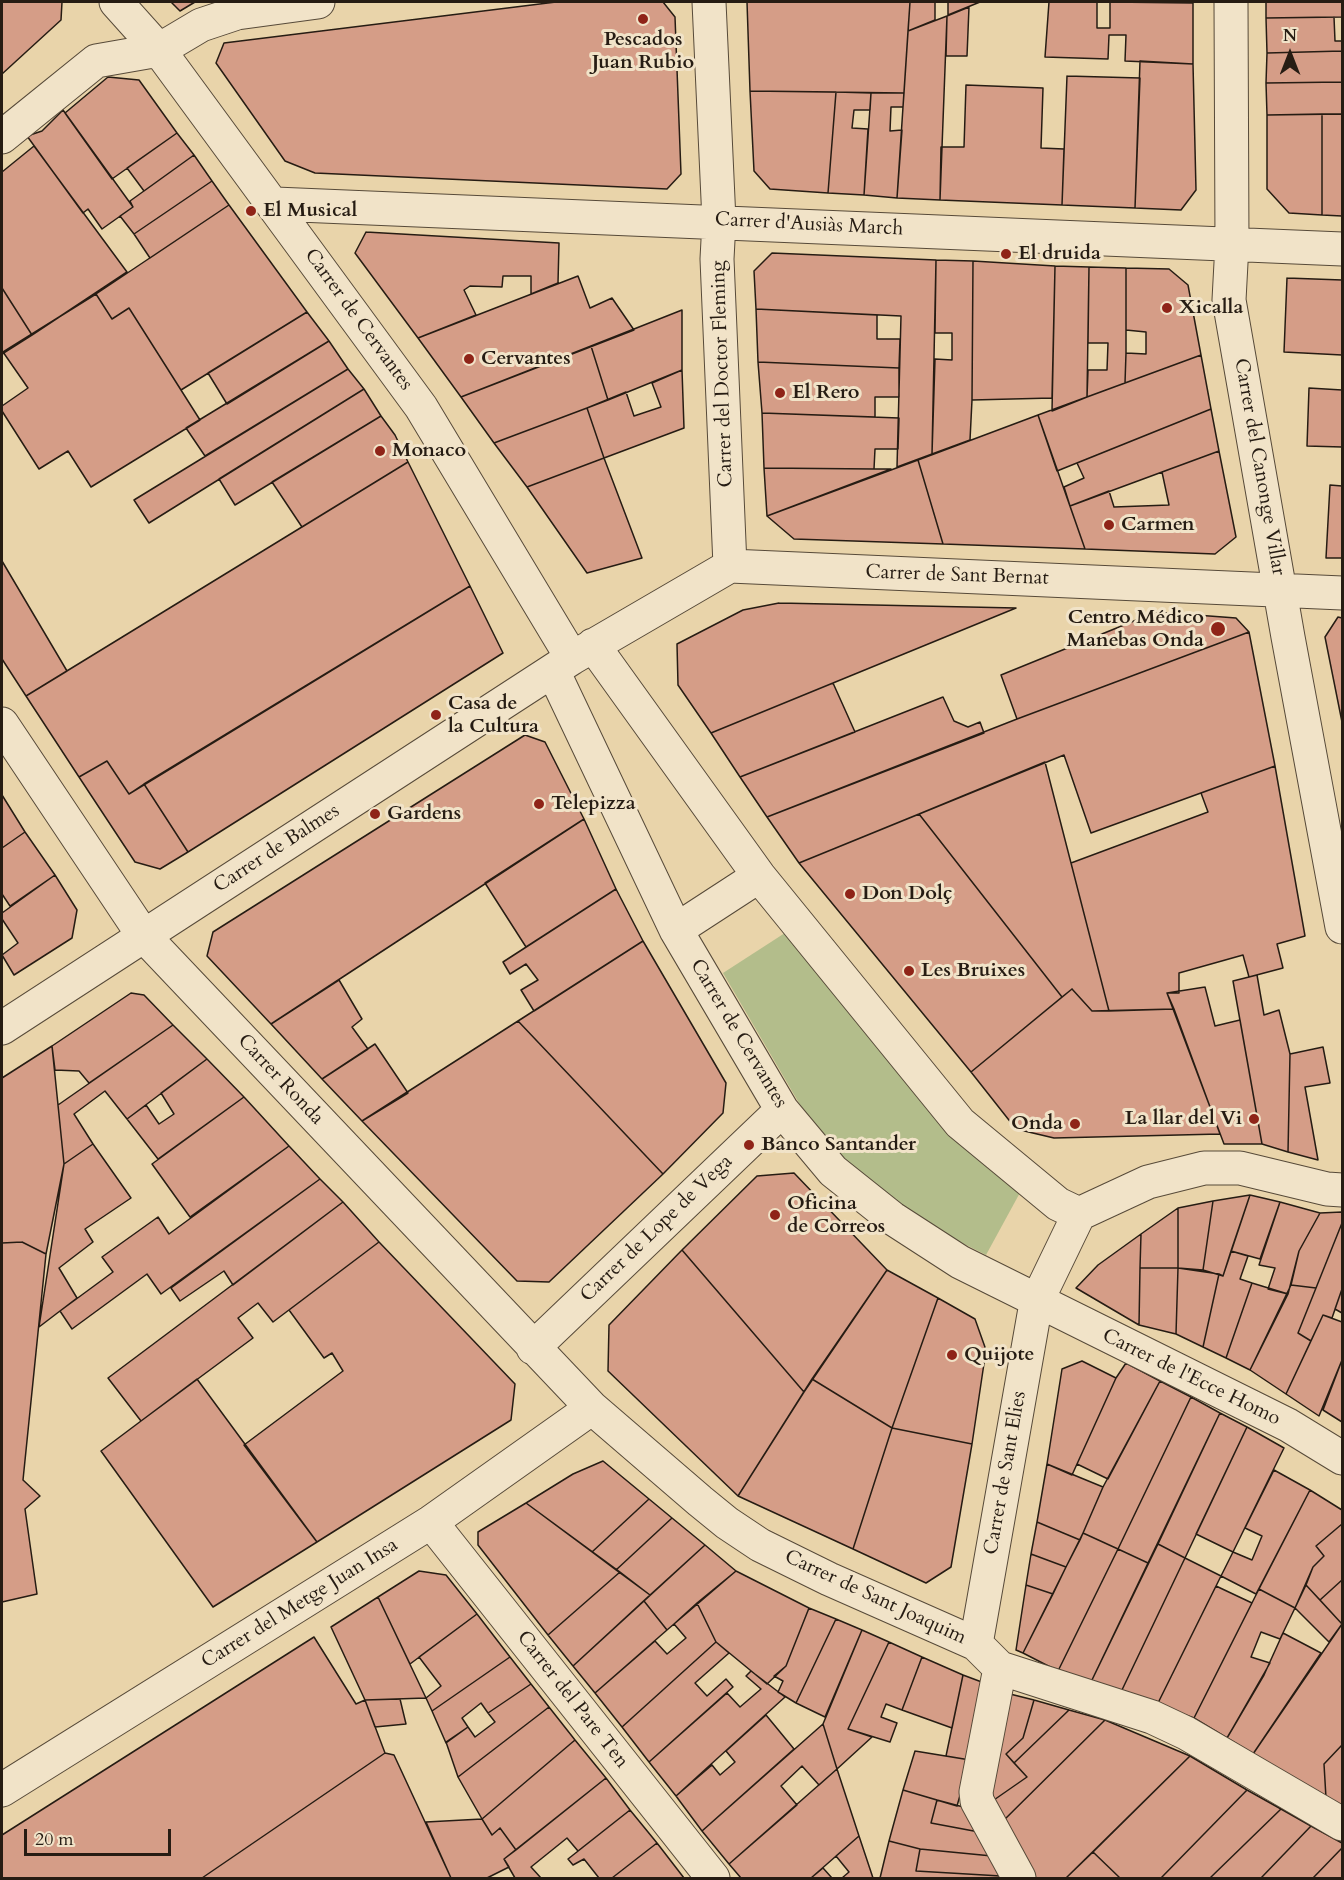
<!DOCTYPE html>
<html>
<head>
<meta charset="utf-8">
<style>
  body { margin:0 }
  #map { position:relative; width:1344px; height:1880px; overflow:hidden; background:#e9d4aa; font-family:Cardo,serif }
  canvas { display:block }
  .frame { position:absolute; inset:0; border:3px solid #261c13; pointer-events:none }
  .north { position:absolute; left:1260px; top:24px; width:60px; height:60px; -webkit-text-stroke:4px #f1e3c8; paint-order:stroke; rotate:0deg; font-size:16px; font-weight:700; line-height:24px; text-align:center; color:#261c13 }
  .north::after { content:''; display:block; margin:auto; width:21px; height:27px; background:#261c13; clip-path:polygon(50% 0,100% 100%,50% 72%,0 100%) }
  .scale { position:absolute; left:24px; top:1829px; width:147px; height:27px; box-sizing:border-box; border:3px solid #261c13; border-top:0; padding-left:8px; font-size:18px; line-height:21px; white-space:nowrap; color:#261c13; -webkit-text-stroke:4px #f1e3c8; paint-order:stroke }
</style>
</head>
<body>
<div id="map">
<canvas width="1344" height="1880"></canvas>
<div class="frame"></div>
<div class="north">N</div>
<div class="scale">20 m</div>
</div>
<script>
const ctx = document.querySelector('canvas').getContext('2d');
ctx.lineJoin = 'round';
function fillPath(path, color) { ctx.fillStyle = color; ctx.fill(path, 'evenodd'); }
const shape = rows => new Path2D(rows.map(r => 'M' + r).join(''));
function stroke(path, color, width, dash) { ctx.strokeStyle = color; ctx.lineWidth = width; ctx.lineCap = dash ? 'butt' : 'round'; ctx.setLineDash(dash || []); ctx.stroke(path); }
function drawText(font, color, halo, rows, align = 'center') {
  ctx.font = font + ' Cardo,serif'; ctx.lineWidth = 6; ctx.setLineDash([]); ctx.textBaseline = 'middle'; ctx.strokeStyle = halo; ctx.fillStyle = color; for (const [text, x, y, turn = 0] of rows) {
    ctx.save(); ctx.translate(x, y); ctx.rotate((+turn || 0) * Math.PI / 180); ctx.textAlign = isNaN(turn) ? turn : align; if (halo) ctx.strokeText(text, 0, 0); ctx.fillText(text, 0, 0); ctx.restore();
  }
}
fillPath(shape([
  [788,931,1022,1189,986,1255,946,1235,892,1200,846,1163,806,1115,723,973]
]), '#b3bd8b');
const building = shape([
  [2,2,62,2,61,20,2,74,2,2],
  [171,2,195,2,180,11,171,2],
  [556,2,663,2,675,17,681,174,667,189,315,173,285,161,216,63,224,43,556,2],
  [747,2,910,2,904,93,750,91,747,2],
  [910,2,935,2,935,20,908,31,910,2],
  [948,2,980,2,948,15,948,2],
  [1049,2,1097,2,1097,28,1110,28,1110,2,1193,3,1193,64,1125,61,1126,35,1109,35,1108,59,1045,57,1049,2],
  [1266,2,1342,2,1342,17,1266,18,1266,2],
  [969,7,967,56,946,56,947,16,969,7],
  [947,16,940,200,897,198,908,31,947,16],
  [1334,17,1335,41,1342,41,1342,51,1267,53,1266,18,1334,17],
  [1342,51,1342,82,1266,83,1267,53,1342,51],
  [1140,61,1193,64,1196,190,1181,210,1135,208,1140,61],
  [1067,76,1140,78,1135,208,1062,205,1067,76],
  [108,77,139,80,177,133,112,179,65,113,108,77],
  [1342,82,1342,114,1267,115,1266,83,1342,82],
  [966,85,1043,88,1041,148,1064,149,1062,205,940,200,941,147,964,147,966,85],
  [750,91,836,92,828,193,770,189,754,171,750,91],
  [836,92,871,93,870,110,854,110,852,128,868,129,864,195,828,193,836,92],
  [871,93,904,93,903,107,891,107,890,131,902,130,897,198,864,195,871,93],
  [63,110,133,207,102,229,88,209,83,213,27,136,42,131,63,110],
  [1322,114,1322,215,1289,213,1267,189,1267,115,1322,114],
  [1322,114,1342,114,1342,216,1322,215,1322,114],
  [177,133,194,155,144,191,127,168,177,133],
  [34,146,127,272,32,335,2,288,2,172,34,146],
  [194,155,212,181,134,234,120,216,133,207,130,201,194,155],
  [212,181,229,205,150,258,134,234,212,181],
  [229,205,307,312,181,390,129,308,112,319,96,294,229,205],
  [366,232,559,243,558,283,531,294,531,276,503,276,502,287,470,286,464,290,476,315,418,338,355,253,366,232],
  [772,253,936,260,932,454,897,467,901,316,756,309,754,271,772,253],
  [936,260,973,261,972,400,970,440,932,454,935,359,952,360,952,333,935,333,936,260],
  [973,261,1055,266,1052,398,972,400,973,261],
  [1055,266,1089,267,1087,397,1052,411,1055,266],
  [1089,267,1126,268,1126,353,1125,383,1087,397,1088,370,1107,370,1108,343,1088,343,1089,267],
  [1126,268,1169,269,1188,285,1201,355,1125,383,1126,353,1146,354,1146,332,1126,330,1126,268],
  [578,276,590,308,612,298,634,330,461,397,418,338,578,276],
  [1287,278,1342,280,1342,355,1284,352,1287,278],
  [2,288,32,335,2,354,2,288],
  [96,294,112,319,129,308,200,420,91,487,68,451,39,469,2,411,2,406,28,388,3,352,96,294],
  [756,309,877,315,877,339,900,339,899,368,758,362,756,309],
  [682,310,682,370,608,400,591,346,682,310],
  [307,312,329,341,227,404,208,373,307,312],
  [329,341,348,369,205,456,186,428,329,341],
  [591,346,608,400,587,408,494,443,461,397,591,346],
  [1201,355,1211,409,1057,471,1038,415,1201,355],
  [758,362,899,368,899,397,875,397,875,417,762,413,758,362],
  [348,369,364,389,149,523,134,500,348,369],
  [682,370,684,428,604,458,587,408,626,392,634,416,661,407,652,383,682,370],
  [1309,388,1342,390,1342,447,1307,446,1309,388],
  [364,389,381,416,235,505,219,479,364,389],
  [587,408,604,458,527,487,494,443,587,408],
  [1211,409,1219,451,1070,506,1064,487,1084,478,1077,463,1211,409],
  [762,413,899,418,898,449,875,449,874,469,764,468,762,413],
  [1038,415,1085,549,943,544,918,460,1038,415],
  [381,416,395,435,408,462,302,527,272,482,381,416],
  [1219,451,1236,537,1215,554,1085,549,1070,506,1109,491,1114,507,1169,505,1162,472,1219,451],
  [604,458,642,558,587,573,527,487,604,458],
  [918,460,943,544,794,539,767,516,918,460],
  [408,462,470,586,129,794,107,761,79,777,26,696,408,462],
  [764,468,874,469,891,469,767,516,764,468],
  [1330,485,1342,486,1342,558,1326,558,1330,485],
  [2,561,67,671,26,696,2,659,2,561],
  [470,586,503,653,188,852,144,784,470,586],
  [779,603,1016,608,711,733,678,685,677,644,743,610,779,603],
  [1156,612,1236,618,1249,632,1017,719,1001,675,1156,612],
  [1338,617,1342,618,1342,722,1325,637,1338,617],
  [1249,632,1275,766,1091,833,1064,755,799,863,767,817,1017,719,1249,632],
  [833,683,855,732,740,777,711,733,833,683],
  [943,697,954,721,968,727,980,722,984,733,767,817,740,777,943,697],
  [525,735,545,742,584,819,271,1024,207,956,213,932,525,735],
  [107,761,129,794,144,784,188,852,160,869,135,862,79,777,107,761],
  [1045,762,1071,863,1109,1011,1092,1011,1072,989,1062,997,919,814,1045,762],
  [1275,766,1305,936,1277,944,1283,968,1249,977,1243,955,1179,973,1179,993,1167,993,1174,1009,1109,1011,1071,863,1208,812,1201,793,1275,766],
  [2,795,25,832,2,848,2,795],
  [919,814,1062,997,971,1072,799,863,919,814],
  [584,819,616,889,526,947,485,883,584,819],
  [25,832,55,875,10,906,2,894,2,848,25,832],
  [55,875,77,910,72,938,14,975,2,955,18,943,2,919,2,913,55,875],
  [616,889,643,941,534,1011,521,990,538,980,526,964,510,974,503,962,616,889],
  [643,941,726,1083,723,1113,663,1174,518,1021,643,941],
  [1257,975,1264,1015,1279,1010,1290,1054,1288,1152,1262,1144,1233,981,1257,975],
  [339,980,362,1019,352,1027,368,1049,322,1079,271,1024,339,980],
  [1205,987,1215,1026,1240,1020,1262,1144,1224,1144,1167,993,1205,987],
  [1072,989,1092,1011,1174,1009,1220,1134,1054,1138,1016,1129,971,1072,1072,989],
  [131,993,144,995,173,1025,89,1083,79,1071,55,1070,52,1046,131,993],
  [518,1021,663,1174,549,1282,517,1281,362,1121,518,1021],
  [173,1025,207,1059,127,1119,105,1091,74,1114,93,1144,64,1164,58,1105,173,1025],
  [375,1044,408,1093,362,1121,322,1079,375,1044],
  [52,1046,64,1164,46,1254,22,1242,2,1243,2,1078,52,1046],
  [1323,1047,1330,1083,1305,1087,1318,1160,1288,1152,1290,1054,1323,1047],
  [207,1059,244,1097,158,1159,127,1119,146,1105,159,1124,174,1114,161,1093,207,1059],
  [244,1097,289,1146,190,1217,152,1164,244,1097],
  [93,1144,131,1198,85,1229,93,1242,59,1268,77,1298,39,1327,64,1164,93,1144],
  [289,1146,320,1179,161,1294,147,1274,72,1329,60,1311,113,1272,102,1257,158,1217,169,1234,289,1146],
  [794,1173,887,1270,804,1392,682,1250,757,1176,794,1173],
  [320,1179,343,1202,233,1285,224,1271,180,1301,171,1288,320,1179],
  [1250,1195,1223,1276,1203,1270,1213,1201,1250,1195],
  [1250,1195,1280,1202,1260,1259,1231,1251,1250,1195],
  [1213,1201,1203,1270,1178,1268,1178,1208,1213,1201],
  [343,1202,379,1242,273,1322,258,1303,238,1318,253,1338,141,1421,108,1378,343,1202],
  [1280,1202,1320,1213,1299,1251,1288,1294,1268,1289,1275,1268,1259,1265,1280,1202],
  [1178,1208,1178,1268,1140,1268,1141,1234,1178,1208],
  [1342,1212,1342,1223,1316,1288,1291,1285,1299,1251,1320,1213,1342,1212],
  [1342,1223,1342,1289,1332,1318,1323,1315,1311,1341,1298,1333,1342,1223],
  [1141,1234,1140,1268,1139,1325,1076,1288,1098,1265,1141,1234],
  [22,1242,46,1254,23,1480,40,1496,25,1509,37,1594,2,1602,2,1243,22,1242],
  [379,1242,515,1384,511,1420,317,1542,244,1445,343,1371,332,1353,324,1358,289,1310,379,1242],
  [682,1250,804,1392,738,1496,608,1371,609,1325,682,1250],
  [1231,1251,1248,1256,1240,1279,1252,1283,1226,1358,1203,1347,1219,1274,1223,1276,1231,1251],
  [1140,1268,1178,1268,1176,1334,1139,1325,1140,1268],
  [1178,1268,1219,1274,1203,1347,1176,1334,1178,1268],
  [887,1270,938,1298,892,1428,812,1379,887,1270],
  [1252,1283,1288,1294,1250,1370,1226,1358,1252,1283],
  [1291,1285,1316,1288,1298,1333,1311,1341,1286,1394,1250,1370,1291,1285],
  [1342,1289,1342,1313,1335,1309,1342,1289],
  [938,1298,975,1319,986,1350,972,1444,892,1428,938,1298],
  [1323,1315,1342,1322,1342,1360,1319,1416,1286,1394,1323,1315],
  [1342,1360,1342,1422,1323,1410,1342,1360],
  [1082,1361,1116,1378,1072,1475,1047,1464,1062,1369,1082,1361],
  [1126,1363,1160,1381,1108,1479,1077,1464,1116,1378,1126,1363],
  [197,1379,317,1542,213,1607,101,1451,197,1379],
  [812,1379,892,1428,853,1549,738,1496,812,1379],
  [1160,1381,1191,1397,1118,1549,1083,1533,1103,1487,1160,1381],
  [1191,1397,1220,1413,1148,1563,1118,1549,1191,1397],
  [1220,1413,1247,1427,1185,1558,1158,1544,1220,1413],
  [1247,1427,1284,1448,1233,1552,1196,1534,1247,1427],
  [892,1428,972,1444,951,1567,926,1583,853,1549,892,1428],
  [603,1461,649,1499,592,1552,526,1503,573,1474,603,1461],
  [1047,1464,1103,1487,1080,1540,1037,1522,1047,1464],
  [1274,1470,1310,1490,1256,1594,1221,1576,1233,1552,1252,1560,1262,1536,1245,1528,1274,1470],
  [1310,1490,1342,1510,1342,1524,1316,1546,1324,1556,1313,1567,1295,1608,1259,1589,1310,1490],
  [649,1499,672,1518,616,1570,592,1552,649,1499],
  [526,1503,620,1572,548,1635,478,1545,478,1532,526,1503],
  [672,1518,705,1545,650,1595,616,1570,672,1518],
  [1037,1522,1080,1540,1066,1567,1031,1554,1037,1522],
  [1342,1524,1342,1580,1320,1600,1306,1585,1313,1567,1324,1556,1316,1546,1342,1524],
  [1083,1533,1118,1549,1058,1671,1023,1653,1083,1533],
  [1158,1544,1185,1558,1121,1692,1091,1682,1158,1544],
  [705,1545,736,1571,667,1630,644,1601,705,1545],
  [1118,1549,1148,1563,1091,1682,1058,1671,1118,1549],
  [1031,1554,1066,1567,1053,1594,1026,1585,1031,1554],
  [1185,1558,1221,1576,1157,1705,1121,1692,1185,1558],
  [419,1571,446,1575,477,1614,410,1664,378,1597,419,1571],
  [736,1571,809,1608,786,1666,767,1684,716,1642,697,1603,736,1571],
  [620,1572,650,1595,573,1666,548,1635,620,1572],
  [1342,1580,1342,1624,1320,1600,1342,1580],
  [1026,1585,1053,1594,1023,1653,1016,1650,1026,1585],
  [1306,1585,1342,1624,1329,1642,1295,1608,1306,1585],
  [1216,1586,1252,1603,1194,1718,1157,1705,1216,1586],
  [1259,1589,1295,1608,1280,1639,1261,1632,1251,1657,1270,1663,1227,1738,1194,1718,1259,1589],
  [378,1597,426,1698,365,1700,331,1627,378,1597],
  [644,1601,667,1630,595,1693,573,1666,644,1601],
  [697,1603,716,1642,622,1727,595,1693,655,1641,667,1654,686,1638,674,1624,697,1603],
  [809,1608,836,1619,796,1703,778,1692,783,1681,774,1676,786,1666,809,1608],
  [477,1614,510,1657,432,1711,426,1698,441,1686,419,1657,477,1614],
  [836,1619,862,1630,825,1717,796,1703,836,1619],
  [1342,1624,1342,1745,1324,1764,1326,1798,1253,1754,1342,1624],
  [862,1630,889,1642,848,1729,872,1737,837,1769,823,1724,862,1630],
  [1283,1633,1321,1653,1253,1754,1227,1738,1264,1675,1283,1633],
  [314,1637,356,1704,365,1700,385,1753,202,1878,2,1878,2,1835,314,1637],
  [716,1642,729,1653,695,1683,707,1696,726,1679,733,1687,649,1762,622,1727,716,1642],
  [889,1642,922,1657,902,1710,886,1704,881,1717,897,1723,890,1742,848,1729,889,1642],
  [510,1657,531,1684,488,1713,481,1703,462,1718,468,1727,446,1743,432,1711,510,1657],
  [922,1657,963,1675,952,1728,902,1710,922,1657],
  [751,1671,785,1697,676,1796,649,1762,727,1693,740,1707,761,1689,746,1676,751,1671],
  [963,1675,987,1684,970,1760,946,1756,963,1675],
  [531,1684,549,1707,458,1777,446,1742,468,1727,475,1737,495,1722,488,1713,531,1684],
  [1006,1693,1034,1700,1023,1738,1006,1754,1027,1777,991,1802,1006,1693],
  [400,1699,406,1724,375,1727,365,1700,400,1699],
  [1034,1700,1069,1710,1014,1763,1006,1754,1023,1738,1034,1700],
  [549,1707,575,1740,482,1819,458,1777,549,1707],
  [1069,1710,1105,1720,1001,1823,991,1802,1027,1777,1014,1763,1069,1710],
  [766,1715,794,1749,702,1831,676,1796,712,1765,720,1775,735,1762,726,1751,766,1715],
  [1105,1720,1190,1756,1066,1878,1036,1878,1010,1832,1001,1823,1105,1720],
  [823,1724,837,1769,819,1785,802,1766,781,1786,797,1805,729,1864,702,1831,823,1724],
  [575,1740,606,1778,516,1850,500,1828,492,1835,482,1819,575,1740],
  [1342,1745,1342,1808,1326,1798,1324,1764,1342,1745],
  [915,1751,970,1760,957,1806,903,1790,915,1751],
  [385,1753,394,1755,451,1878,202,1878,385,1753],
  [1190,1756,1247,1790,1161,1878,1120,1878,1093,1852,1190,1756],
  [837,1769,859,1836,811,1878,741,1878,729,1864,837,1769],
  [606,1778,630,1810,578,1851,567,1838,531,1867,541,1878,515,1878,504,1859,606,1778],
  [903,1790,937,1800,931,1823,979,1832,992,1856,920,1849,889,1841,903,1790],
  [1247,1790,1281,1809,1210,1878,1161,1878,1247,1790],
  [937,1800,967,1808,979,1832,931,1823,937,1800],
  [1281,1809,1311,1826,1261,1878,1210,1878,1281,1809],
  [630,1810,657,1843,612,1878,599,1878,584,1859,573,1865,568,1859,630,1810],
  [482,1819,492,1835,500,1828,516,1850,504,1859,509,1867,487,1878,451,1878,426,1822,482,1819],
  [1311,1826,1342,1843,1342,1848,1313,1878,1261,1878,1311,1826],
  [859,1836,873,1878,842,1878,849,1872,836,1856,859,1836],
  [889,1841,920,1849,916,1871,1001,1876,1002,1878,880,1878,889,1841],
  [657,1843,684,1878,612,1878,657,1843],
  [1342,1848,1342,1878,1313,1878,1342,1848],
  [920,1849,992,1856,1001,1876,916,1871,920,1849],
  [1093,1852,1120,1878,1066,1878,1093,1852],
  [823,1868,832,1878,811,1878,823,1868]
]);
fillPath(building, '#d59d87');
stroke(building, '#261c13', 1.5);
const minor = shape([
  [116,2,159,50,421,407,572,658],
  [709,2,719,221,717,259,730,566],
  [1231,2,1232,244,1229,300,1288,637,1342,927],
  [2,137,96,61,159,50,201,25,237,13,318,2],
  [275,204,1342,249],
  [593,645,759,876,960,1123,1058,1204,1079,1214],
  [553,671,676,930,782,1110,833,1171,892,1218,960,1262,1288,1425,1342,1458],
  [2,724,143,935,592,1408,700,1501,727,1523,760,1545,829,1579,976,1644,1000,1668,1152,1717,1186,1733,1342,1824],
  [676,930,759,876],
  [2,1028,572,658,730,566,1342,593],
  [533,1348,782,1110],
  [431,1522,713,1878],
  [976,1644,1036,1303,1079,1214,1148,1182,1204,1168,1240,1168,1327,1189,1342,1190],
  [1000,1668,976,1792,977,1801,1019,1878],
  [2,1790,431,1522,592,1408]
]);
stroke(minor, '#574a39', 35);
stroke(minor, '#f1e3c8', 33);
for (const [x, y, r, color] of [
  [643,19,6,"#8f2418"],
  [251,211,6,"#8f2418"],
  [1006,254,6,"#8f2418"],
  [1167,308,6,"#8f2418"],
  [469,359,6,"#8f2418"],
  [780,393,6,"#8f2418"],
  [380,451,6,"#8f2418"],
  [1109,525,6,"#8f2418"],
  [1218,629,8,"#8f2418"],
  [436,715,6,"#8f2418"],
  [539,804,6,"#8f2418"],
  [375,814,6,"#8f2418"],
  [850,894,6,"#8f2418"],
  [909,971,6,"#8f2418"],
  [1254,1119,6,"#8f2418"],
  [1075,1124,6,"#8f2418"],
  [749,1145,6,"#8f2418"],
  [775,1215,6,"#8f2418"],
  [952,1355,6,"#8f2418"]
]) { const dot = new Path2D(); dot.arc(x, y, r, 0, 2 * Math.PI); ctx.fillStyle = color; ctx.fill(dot); stroke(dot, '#f1e3c8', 2); }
drawText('bold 20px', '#261c13', '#f1e3c8', [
  ["Pescados",643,40,"center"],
  ["Juan Rubio",643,63,"center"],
  ["El Musical",263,211],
  ["El druida",1018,254],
  ["Xicalla",1179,308],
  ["Cervantes",481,359],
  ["El Rero",792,393],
  ["Monaco",392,451],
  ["Carmen",1121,525],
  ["Centro Médico",1204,618,"right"],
  ["Manebas Onda",1204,641,"right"],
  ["Casa de",448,704],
  ["la Cultura",448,727],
  ["Telepizza",551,804],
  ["Gardens",387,814],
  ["Don Dolç",862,894],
  ["Les Bruixes",921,971],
  ["La llar del Vi",1242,1119,"right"],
  ["Onda",1063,1124,"right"],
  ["Banco Santander",761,1145],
  ["Oficina",787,1204],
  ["de Correos",787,1227],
  ["Quijote",964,1355]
], 'left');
drawText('20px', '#261c13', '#f1e3c8', [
  ["Carrer d'Ausiàs March",809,225,3],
  ["Carrer de Cervantes",358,320,54],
  ["Carrer del Doctor Fleming",723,374,-92],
  ["Carrer del Canonge Villar",1259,467,80],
  ["Carrer de Sant Bernat",957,576,2],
  ["Carrer de Balmes",277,849,-33],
  ["Carrer de Cervantes",738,1034,59],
  ["Carrer Ronda",280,1080,47],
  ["Carrer de Lope de Vega",657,1229,-44],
  ["Carrer de l'Ecce Homo",1191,1378,26],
  ["Carrer de Sant Elies",1006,1473,-80],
  ["Carrer de Sant Joaquim",875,1598,25],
  ["Carrer del Metge Juan Insa",300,1604,-32],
  ["Carrer del Pare Ten",572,1700,52]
]);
</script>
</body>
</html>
